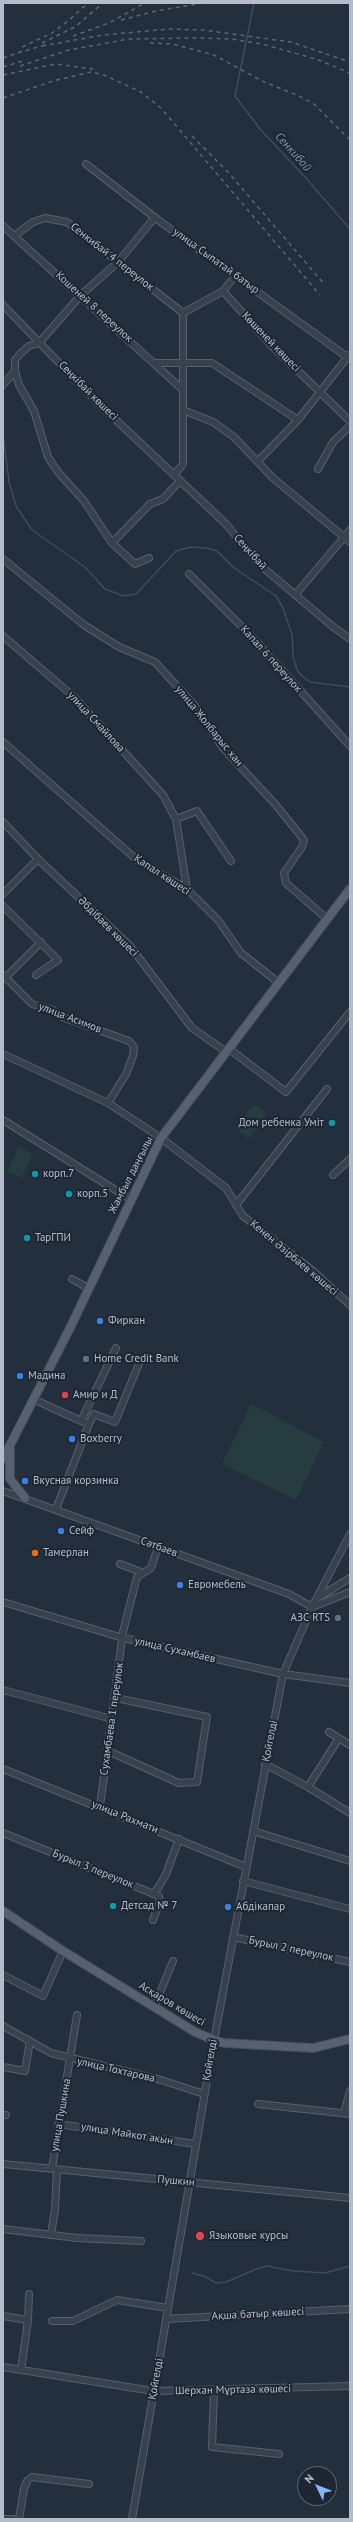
<!DOCTYPE html>
<html>
<head>
<meta charset="utf-8">
<style>
  body { margin:0 }
  #map { position:relative; width:353px; height:2522px; overflow:hidden; background:#242f3e; font-family:"PT Sans",sans-serif }
  canvas { display:block }
  .frame { position:absolute; inset:0; border:4px solid #b4bcc9; pointer-events:none }
  .north { position:absolute; left:297px; top:2466px; width:40px; height:40px; box-sizing:border-box; background:#1d2633; border:1px solid #59626f; border-radius:50%; rotate:313deg; font-size:11px; font-weight:700; line-height:16px; text-align:center; color:#b4bcc9 }
  .north::after { content:''; display:block; margin:auto; width:14px; height:18px; background:#8ab4f8; clip-path:polygon(50% 0,100% 100%,50% 72%,0 100%) }
</style>
</head>
<body>
<div id="map">
<canvas width="353" height="2522"></canvas>
<div class="frame"></div>
<div class="north">N</div>
</div>
<script>
const ctx = document.querySelector('canvas').getContext('2d');
ctx.lineJoin = 'round';
function fillPath(path, color) { ctx.fillStyle = color; ctx.fill(path, 'evenodd'); }
const shape = rows => new Path2D(rows.map(r => 'M' + r).join(''));
function stroke(path, color, width, dash) { ctx.strokeStyle = color; ctx.lineWidth = width; ctx.lineCap = dash ? 'butt' : 'round'; ctx.setLineDash(dash || []); ctx.stroke(path); }
function drawText(font, color, halo, rows, align = 'center') {
  ctx.font = font + ' "PT Sans",sans-serif'; ctx.lineWidth = 4; ctx.setLineDash([]); ctx.textBaseline = 'middle'; ctx.strokeStyle = halo; ctx.fillStyle = color; for (const [text, x, y, turn = 0] of rows) {
    ctx.save(); ctx.translate(x, y); ctx.rotate((+turn || 0) * Math.PI / 180); ctx.textAlign = isNaN(turn) ? turn : align; if (halo) ctx.strokeText(text, 0, 0); ctx.fillText(text, 0, 0); ctx.restore();
  }
}
fillPath(shape([
  [254,1104,267,1114,248,1139,235,1128],
  [19,1147,33,1154,22,1178,7,1172],
  [251,1404,324,1442,296,1500,222,1464]
]), '#263c3f');
stroke(shape([
  [254,3,235,96,260,129,305,177,350,229],
  [3,434,9,482,16,506,32,530,85,567,105,589,124,596,136,594,176,551,190,547,207,548,217,551,233,567,276,596,283,608,292,635,293,656,297,670,301,675,310,682,350,687],
  [192,2273,206,2277,216,2283,226,2282,259,2268,267,2266,293,2271,325,2273,350,2266]
]), '#394c67', 1.5);
const minor = shape([
  [86,164,158,220,350,359],
  [3,226,183,390],
  [14,236,33,222,45,218,67,222,183,313,223,291,236,275],
  [223,291,272,346,350,421],
  [3,305,96,401,226,524,259,564,332,626,350,639],
  [154,363,212,363,298,420],
  [15,371,19,385,34,411,48,457,58,472,84,501,112,543,135,564,149,558],
  [3,385,15,371,15,360,20,354,29,346,39,343,81,295,119,261,155,217],
  [183,410,213,422,234,437,273,478,350,542],
  [258,461,298,420,349,355],
  [318,469,333,442,350,426],
  [174,475,183,464,183,313],
  [112,543,150,504,163,499,180,481],
  [3,559,84,625,119,647,155,662,195,706,223,748,276,805,304,840,302,847,284,873,286,883,327,919],
  [189,574,254,639,350,746],
  [295,595,350,530],
  [3,636,74,697,163,795,176,819,187,889],
  [3,742,137,860,187,889,218,920,241,953,279,983],
  [176,819,197,811,231,861],
  [3,822,38,859,130,946,192,1028,225,1051],
  [3,894,38,859],
  [3,906,58,960,36,975],
  [3,975,32,1004,53,1010,62,1017,129,1041,134,1047,133,1056,126,1074,108,1103],
  [6,977,41,942],
  [228,1048,286,1092,350,1012],
  [3,1054,108,1103,161,1138,226,1188,243,1216,313,1271,350,1305],
  [3,1120,130,1199],
  [333,1175,350,1159],
  [236,1205,327,1089],
  [72,1279,88,1288],
  [33,1399,81,1421,89,1424,94,1414,115,1422,141,1359],
  [81,1421,116,1348],
  [3,1491,289,1594,312,1607],
  [56,1509,89,1424],
  [120,1564,141,1572],
  [319,1597,350,1578],
  [3,1602,123,1638,283,1674,350,1683],
  [312,1607,350,1592],
  [3,1690,112,1719],
  [329,1732,350,1745],
  [108,1751,179,1783,197,1782,207,1717,116,1698],
  [265,1764,308,1787,339,1738],
  [3,1769,246,1867],
  [308,1787,350,1813],
  [100,1806,123,1632,137,1577,151,1568,158,1547],
  [253,1831,350,1861],
  [3,1833,159,1896,160,1901,153,1920],
  [243,1881,350,1909],
  [153,1893,158,1888,166,1874,179,1839],
  [233,1937,350,1962],
  [3,1975,43,1996,63,1951],
  [154,2007,173,1961],
  [3,2026,51,2053,161,2080,204,2094],
  [3,2067,25,2071,30,2041],
  [258,2104,350,2114],
  [344,2113,350,2091],
  [3,2115,6,2115],
  [58,2124,196,2144],
  [3,2164,350,2198],
  [52,2168,77,2015],
  [3,2229,77,2238,141,2241],
  [51,2235,55,2209,57,2171],
  [3,2316,28,2320],
  [166,2319,350,2309],
  [52,2321,73,2321,117,2300,168,2308],
  [3,2367,153,2391,350,2386],
  [21,2370,28,2320,29,2294],
  [214,2391,212,2447,279,2454],
  [3,2519,13,2519],
  [19,2519,24,2489,27,2481,32,2477,89,2484],
  [132,2519,214,2040,283,1674,312,1607,350,1534]
]);
const major = shape([
  [10,1448,10,1479,25,1498],
  [3,1459,70,1328,161,1138,350,889],
  [3,1911,63,1951,195,2032,214,2040,224,2043,313,2048,350,2039]
]);
stroke(minor, '#565f6c', 8);
stroke(major, '#414a57', 10);
stroke(minor, '#38414e', 6);
stroke(major, '#56606e', 8);
stroke(shape([
  [121,20,156,11,203,3],
  [73,36,109,23,145,3],
  [42,43,75,27,103,3],
  [150,43,172,44,214,55,264,82,297,95,314,104,350,140],
  [42,46,103,35,169,29,203,30,291,42,350,62],
  [22,47,52,33,68,21,88,3],
  [18,53,48,44],
  [3,58,23,51],
  [20,66,69,50,129,39,197,38,231,39,262,44,316,59,350,73],
  [3,67,26,60],
  [3,75,56,64,93,69],
  [3,98,53,81,91,72,104,75,141,92,161,108,320,295],
  [192,136,228,172,325,285]
]), '#5a6575', 1.5, [4, 4]);
for (const [x, y, r, color] of [
  [332,1123,4,"#0f9aa8"],
  [35,1174,4,"#0f9aa8"],
  [69,1194,4,"#0f9aa8"],
  [27,1238,4,"#0f9aa8"],
  [100,1321,4,"#3f7fe0"],
  [86,1359,4,"#5c6f8a"],
  [20,1376,4,"#3f7fe0"],
  [65,1395,4,"#e0444e"],
  [72,1439,4,"#3f7fe0"],
  [25,1481,4,"#3f7fe0"],
  [61,1531,4,"#3f7fe0"],
  [35,1553,4,"#e8710a"],
  [180,1585,4,"#3f7fe0"],
  [338,1618,4,"#5c6f8a"],
  [113,1906,4,"#0f9aa8"],
  [228,1907,4,"#3f7fe0"],
  [200,2236,5,"#e0444e"]
]) { const dot = new Path2D(); dot.arc(x, y, r, 0, 2 * Math.PI); ctx.fillStyle = color; ctx.fill(dot); stroke(dot, '#1d2633', 1.5); }
drawText('11px', '#b4bcc9', '#1d2633', [
  ["Сенкибай 4 переулок",112,257,38],
  ["улица Сыпатай батыр",216,261,36],
  ["Кошеней 8 переулок",94,307,42],
  ["Көшеней көшесі",271,342,46],
  ["Сеңкібай көшесі",88,391,45],
  ["Сеңкібай",250,552,48],
  ["Капал 6 переулок",271,659,48],
  ["улица Смайлова",96,722,47],
  ["улица Жолбарыс хан",209,726,51],
  ["Қапал көшесі",162,875,33],
  ["Әбдібаев көшесі",108,927,45],
  ["улица Асимов",70,1018,21],
  ["Жамбыл даңғылы",131,1175,-63],
  ["Кенен Әзірбаев көшесі",294,1258,40],
  ["Сәтбаев",159,1547,20],
  ["улица Сухамбаев",175,1650,13],
  ["Сухамбаева 1 переулок",112,1719,-82],
  ["Қойгелді",270,1741,-79],
  ["улица Рахмати",125,1817,22],
  ["Бурыл 3 переулок",93,1869,22],
  ["Бурыл 2 переулок",291,1949,12],
  ["Асқаров көшесі",172,2004,31],
  ["Қойгелді",210,2060,-80],
  ["улица Тохтарова",116,2070,13],
  ["улица Пушкина",61,2115,-80],
  ["улица Майкот акын",127,2134,9],
  ["Пушкин",176,2181,5],
  ["Ақша батыр көшесі",258,2314,-3],
  ["Қойгелді",156,2379,-80],
  ["Шерхан Мұртаза көшесі",233,2390,-1]
]);
drawText('11px', '#b4bcc9', '#1d2633', [
  ["Дом ребенка Умiт",324,1123,"right"],
  ["корп.7",43,1174],
  ["корп.5",77,1194],
  ["ТарГПИ",35,1238],
  ["Фиркан",108,1321],
  ["Home Credit Bank",94,1359],
  ["Мадина",28,1376],
  ["Амир и Д",73,1395],
  ["Boxberry",80,1439],
  ["Вкусная корзинка",33,1481],
  ["Сейф",69,1531],
  ["Тамерлан",43,1553],
  ["Евромебель",188,1585],
  ["АЗС RTS",330,1618,"right"],
  ["Детсад № 7",121,1906],
  ["Абдiкапар",236,1907],
  ["Языковые курсы",209,2236]
], 'left');
drawText('italic 12px', '#7c92b1', '#1d2633', [
  ["Сенкибай",293,152,48]
]);
</script>
</body>
</html>
